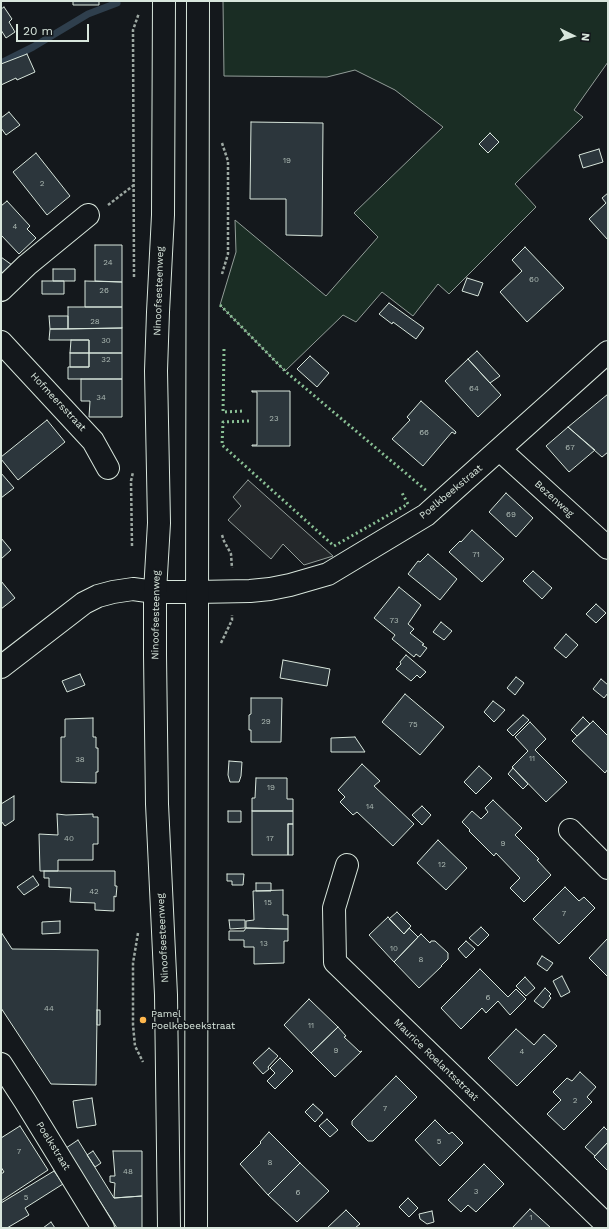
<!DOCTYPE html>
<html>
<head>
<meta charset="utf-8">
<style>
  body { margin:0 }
  #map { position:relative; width:609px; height:1229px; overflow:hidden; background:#14181c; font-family:"Work Sans",sans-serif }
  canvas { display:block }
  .frame { position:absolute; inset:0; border:2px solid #d8e6dc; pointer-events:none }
  .north { position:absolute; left:553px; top:16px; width:40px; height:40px; -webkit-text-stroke:3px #14181c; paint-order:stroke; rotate:95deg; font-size:11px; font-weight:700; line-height:16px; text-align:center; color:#d8e6dc }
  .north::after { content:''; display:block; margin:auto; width:14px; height:18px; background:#d8e6dc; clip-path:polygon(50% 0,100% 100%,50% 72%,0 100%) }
  .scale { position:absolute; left:16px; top:24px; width:73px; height:18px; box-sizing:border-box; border:2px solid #d8e6dc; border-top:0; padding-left:5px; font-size:12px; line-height:14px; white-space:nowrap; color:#d8e6dc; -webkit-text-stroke:3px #14181c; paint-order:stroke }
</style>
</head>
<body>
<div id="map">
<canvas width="609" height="1229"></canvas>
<div class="frame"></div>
<div class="north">N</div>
<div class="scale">20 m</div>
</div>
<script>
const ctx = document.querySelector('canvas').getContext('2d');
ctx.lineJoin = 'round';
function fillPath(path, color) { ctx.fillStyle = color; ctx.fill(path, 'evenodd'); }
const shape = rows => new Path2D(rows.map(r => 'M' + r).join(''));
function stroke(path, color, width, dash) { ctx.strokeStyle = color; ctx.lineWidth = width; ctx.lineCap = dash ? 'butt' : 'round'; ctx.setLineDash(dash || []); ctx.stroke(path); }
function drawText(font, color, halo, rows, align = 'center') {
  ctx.font = font + ' "Work Sans",sans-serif'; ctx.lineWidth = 3; ctx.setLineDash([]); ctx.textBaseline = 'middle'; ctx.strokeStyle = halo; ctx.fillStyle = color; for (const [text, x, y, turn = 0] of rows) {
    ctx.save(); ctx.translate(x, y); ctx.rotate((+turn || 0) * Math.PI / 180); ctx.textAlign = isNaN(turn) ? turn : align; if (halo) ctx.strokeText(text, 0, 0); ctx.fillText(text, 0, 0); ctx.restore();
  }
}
const green = shape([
  [223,1,608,1,608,62,574,110,583,117,515,184,536,207,449,294,438,284,413,316,382,292,356,322,343,315,285,371,220,305,236,252,235,220,326,296,378,237,354,213,443,127,395,90,355,70,327,77,224,76,223,1]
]);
fillPath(green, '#1a2d24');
stroke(green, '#939e99', 1);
const parking = shape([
  [248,480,333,556,304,565,283,544,271,559,228,520,241,506,233,497,248,480]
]);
fillPath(parking, '#24282b');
stroke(parking, '#939e99', 1);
stroke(shape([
  [1,63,33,47,88,14,117,3]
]), '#2f3f4d', 7);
const building = shape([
  [73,1,99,1,99,5,73,5,73,1],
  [4,7,12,19,9,22,15,32,6,38,1,30,1,9,4,7],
  [27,54,35,72,17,80,16,78,1,85,1,64,27,54],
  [9,112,20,125,6,135,1,128,1,118,9,112],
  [251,122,323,123,322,236,286,235,286,199,250,199,251,122],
  [490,133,499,142,488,153,479,144,490,133],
  [599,149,603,162,583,168,579,155,599,149],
  [36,153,70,196,47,215,13,172,36,153],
  [608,193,608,240,589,219,606,203,602,198,608,193],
  [7,201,30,226,27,229,36,238,19,254,1,235,1,206,7,201],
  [95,245,122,245,122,282,95,281,95,245],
  [525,247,564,288,527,322,500,292,522,271,512,260,525,247],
  [1,257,12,265,1,279,1,257],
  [53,269,75,269,75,281,53,281,53,269],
  [467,278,483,283,478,296,462,291,467,278],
  [42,281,64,281,64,294,42,294,42,281],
  [85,281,122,282,122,307,85,307,85,281],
  [389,303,424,328,416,339,393,322,392,324,379,314,389,303],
  [68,307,122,307,122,328,68,329,68,307],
  [49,316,68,316,68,329,50,329,49,316],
  [122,328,122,353,89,353,89,340,49,340,50,329,122,328],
  [71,340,89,340,89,353,70,353,71,340],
  [477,351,500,376,490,383,468,359,477,351],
  [70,353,89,353,89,367,70,367,70,353],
  [89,353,122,353,122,379,68,379,68,367,89,367,89,353],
  [310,356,329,373,317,387,297,369,310,356],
  [468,359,501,395,478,417,445,381,468,359],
  [81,379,122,379,122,417,89,417,90,401,81,401,81,379],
  [252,391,290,391,290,446,252,446,252,445,257,445,257,392,252,392,252,391],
  [608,394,608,452,602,457,568,427,608,394],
  [421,401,456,432,455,434,452,432,423,466,392,439,410,420,407,417,421,401],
  [47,420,65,442,18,480,1,459,1,457,47,420],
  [568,427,595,450,569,472,546,446,568,427],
  [1,473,14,488,1,498,1,473],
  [506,493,533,518,516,537,489,512,506,493],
  [472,530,504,559,482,582,449,552,460,541,461,542,472,530],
  [1,538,11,550,1,559,1,538],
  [428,554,457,579,440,600,408,574,418,561,420,562,428,554],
  [533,571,552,588,542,599,523,581,533,571],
  [1,581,15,598,1,609,1,581],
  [399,587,421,605,408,624,414,629,410,633,424,644,422,645,427,648,420,657,416,654,414,657,392,639,395,635,374,618,399,587],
  [596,604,606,613,596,623,586,614,596,604],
  [441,622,452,631,444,640,433,632,441,622],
  [566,634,578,645,566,658,554,648,566,634],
  [406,655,426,672,420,678,417,675,411,681,396,669,401,664,400,662,406,655],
  [283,660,330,669,327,686,280,678,283,660],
  [80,674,85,685,67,692,62,681,80,674],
  [516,677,524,683,515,695,507,688,516,677],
  [601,679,608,685,608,693,604,698,593,689,601,679],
  [405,694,444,727,420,755,382,722,405,694],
  [251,698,282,698,281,742,251,742,251,730,249,730,249,715,251,714,251,698],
  [493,701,505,710,494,722,484,712,493,701],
  [523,715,529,720,513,736,507,730,523,715],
  [583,717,590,724,577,736,571,730,583,717],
  [93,718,93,737,96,737,96,748,98,748,98,772,96,772,96,783,61,782,61,737,65,737,65,719,93,718],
  [593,721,608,736,608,769,605,773,572,741,593,721],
  [530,722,546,739,535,750,567,782,546,802,512,767,528,751,515,737,530,722],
  [355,737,365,752,331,752,331,738,355,737],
  [229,761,242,762,241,776,239,782,230,782,228,775,229,761],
  [362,764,380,781,374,786,414,824,393,846,357,812,353,815,340,802,345,797,338,790,362,764],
  [479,766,492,778,476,794,464,782,479,766],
  [513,768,528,784,523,789,508,774,513,768],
  [256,778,287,778,287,799,293,799,293,811,252,811,252,798,255,798,256,778],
  [14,796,14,820,5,826,1,821,1,804,14,796],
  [493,800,522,828,515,835,539,859,537,860,551,875,524,902,510,888,520,878,496,853,494,856,469,831,470,830,462,822,472,811,481,819,488,812,485,808,493,800],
  [422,806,431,815,422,825,412,815,422,806],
  [228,811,241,811,241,822,228,822,228,811],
  [252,811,293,811,293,824,288,824,288,855,252,855,252,811],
  [57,814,66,815,93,814,93,817,98,817,98,844,93,844,93,860,58,860,58,871,40,871,39,834,58,835,57,814],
  [288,824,293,824,293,855,288,855,288,824],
  [438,840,467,868,446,890,417,863,438,840],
  [44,871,115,871,115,886,117,886,116,897,114,896,114,911,95,910,95,903,70,902,71,888,49,887,49,878,44,878,44,871],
  [227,874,244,874,243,885,232,885,232,881,227,881,227,874],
  [33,876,39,885,24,895,17,887,33,876],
  [256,883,271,883,271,891,256,891,256,883],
  [565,887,579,901,584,897,595,908,559,944,533,919,565,887],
  [283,890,283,915,288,915,288,929,246,928,246,921,254,920,253,891,283,890],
  [397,912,411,926,404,934,389,919,397,912],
  [388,917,404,934,409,928,418,937,394,962,369,935,388,917],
  [229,920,245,920,245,928,230,929,229,920],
  [60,921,60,933,42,934,42,922,60,921],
  [481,927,489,935,478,946,469,938,481,927],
  [246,928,288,929,288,941,284,941,284,963,254,964,254,947,244,947,244,940,229,940,229,931,244,931,246,928],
  [1,932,12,949,98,950,96,1085,51,1084,1,1008,1,932],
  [421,934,430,943,431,941,435,941,448,953,448,959,441,966,442,966,419,988,394,962,421,934],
  [608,938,608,977,589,958,608,938],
  [466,941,475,949,466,958,458,949,466,941],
  [542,956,553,963,547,971,537,964,542,956],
  [480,969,508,997,516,989,526,999,510,1015,498,1001,486,1013,482,1008,461,1029,441,1008,480,969],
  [562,976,570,992,561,997,553,981,562,976],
  [525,977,535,988,526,996,516,986,525,977],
  [545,988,551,994,549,996,551,998,543,1008,534,1001,545,988],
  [309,999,338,1027,311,1053,284,1025,309,999],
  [97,1010,100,1010,100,1025,97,1025,97,1010],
  [338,1027,346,1036,344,1037,360,1052,362,1051,335,1077,311,1053,338,1027],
  [516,1029,534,1045,544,1034,557,1046,517,1086,488,1058,516,1029],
  [269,1048,278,1056,268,1067,269,1069,263,1074,253,1063,269,1048],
  [280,1058,293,1071,275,1089,267,1081,275,1073,270,1068,280,1058],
  [580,1072,596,1087,587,1097,592,1102,564,1130,547,1114,561,1100,553,1092,567,1078,572,1081,580,1072],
  [396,1076,417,1097,373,1141,368,1141,352,1125,352,1121,396,1076],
  [92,1098,96,1125,77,1128,73,1101,92,1098],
  [313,1104,323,1113,315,1122,305,1112,313,1104],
  [327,1119,338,1130,330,1137,319,1126,327,1119],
  [435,1120,449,1134,452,1132,463,1143,440,1166,415,1140,435,1120],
  [20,1126,48,1170,1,1201,1,1174,4,1172,1,1167,1,1138,20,1126],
  [604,1127,608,1131,608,1142,595,1156,585,1147,604,1127],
  [269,1132,300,1163,268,1195,240,1164,261,1143,260,1142,269,1132],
  [78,1140,114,1198,142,1196,142,1228,117,1228,66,1148,78,1140],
  [608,1142,608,1171,594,1157,608,1142],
  [93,1151,101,1163,95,1167,87,1155,93,1151],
  [113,1151,142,1151,142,1196,114,1198,115,1183,110,1182,110,1176,115,1176,113,1151],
  [300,1163,329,1191,297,1222,268,1195,300,1163],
  [484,1164,504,1184,476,1212,468,1205,461,1212,448,1200,484,1164],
  [54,1171,63,1184,25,1208,29,1215,7,1228,1,1228,1,1203,54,1171],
  [408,1198,418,1208,409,1217,399,1207,408,1198],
  [530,1209,551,1228,512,1228,530,1209],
  [346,1210,360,1224,355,1228,327,1228,346,1210],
  [432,1211,434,1222,427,1224,420,1219,419,1214,432,1211],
  [51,1222,55,1228,42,1228,43,1228,51,1222]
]);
fillPath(building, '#2c363c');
stroke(building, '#d8e6dc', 1);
const minor = shape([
  [1,290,27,265,88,215],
  [1,342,93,441,108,468],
  [500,450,608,548],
  [1,667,84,603,98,596,113,592,133,589,155,592,196,592,250,591,270,589,290,585,328,574,426,515,608,352],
  [570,830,608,868],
  [347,865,334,908,335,962,608,1226],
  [1,1064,25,1101,103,1228]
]);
const primary = shape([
  [164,1,163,215,158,312,156,371,159,523,155,592,155,655,157,804,166,995,169,1228],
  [196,1228,198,1]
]);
stroke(minor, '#d8e6dc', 24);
stroke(primary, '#d8e6dc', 24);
stroke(shape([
  [222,143,228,161,228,254,222,274],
  [108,205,134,185],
  [134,277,133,30,139,13],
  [222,535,224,541,231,554,232,568],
  [132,546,131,481,133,472],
  [221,643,232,620,232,615],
  [138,933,133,963,133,1025,135,1046,143,1062]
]), '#9da8a2', 2.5, [3, 2]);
stroke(minor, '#14181c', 22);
stroke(primary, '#14181c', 22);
stroke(shape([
  [220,305,285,371,428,492],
  [224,349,223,412,244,411],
  [249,421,223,422,222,445,334,546,408,504,401,491]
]), '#8ac095', 3, [2, 3]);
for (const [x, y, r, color] of [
  [143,1020,4,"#ffb74d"]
]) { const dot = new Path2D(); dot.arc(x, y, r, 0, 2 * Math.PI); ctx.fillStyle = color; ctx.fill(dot); stroke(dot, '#14181c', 1.5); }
drawText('8px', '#adbab4', null, [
  ["19",287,161],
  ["2",42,184],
  ["4",15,227],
  ["24",108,263],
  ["60",534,280],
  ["26",104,291],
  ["28",95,322],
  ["30",106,341],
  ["32",106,360],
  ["64",474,389],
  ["34",101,398],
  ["23",274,419],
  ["66",424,433],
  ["67",570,448],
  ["69",511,515],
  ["71",476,555],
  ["73",394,621],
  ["29",266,722],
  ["75",413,725],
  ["11",532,759],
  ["38",80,760],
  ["19",271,788],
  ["14",370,807],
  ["40",69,839],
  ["17",270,839],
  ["9",503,844],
  ["12",442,865],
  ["42",94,892],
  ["15",268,903],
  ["7",564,914],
  ["13",264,944],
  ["10",394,949],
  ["8",421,960],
  ["6",488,998],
  ["44",49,1009],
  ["11",311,1026],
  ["9",336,1051],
  ["4",522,1052],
  ["2",575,1101],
  ["7",385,1109],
  ["5",439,1142],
  ["7",19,1152],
  ["8",270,1163],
  ["48",128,1172],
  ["3",476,1192],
  ["6",298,1193],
  ["5",26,1198],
  ["1",531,1218]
]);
drawText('10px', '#d8e6dc', '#14181c', [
  ["Ninoofsesteenweg",159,291,-88],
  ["Hofmeersstraat",58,402,47],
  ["Poelkbeekstraat",451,492,-40],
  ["Bezenweg",554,499,42],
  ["Ninoofsesteenweg",156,615,-89],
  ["Ninoofsesteenweg",163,938,-93],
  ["Maurice Roelantsstraat",436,1060,44],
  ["Poelkstraat",53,1146,58]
]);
drawText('10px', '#d8e6dc', '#14181c', [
  ["Pamel",151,1014],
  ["Poelkebeekstraat",151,1026]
], 'left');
</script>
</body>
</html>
